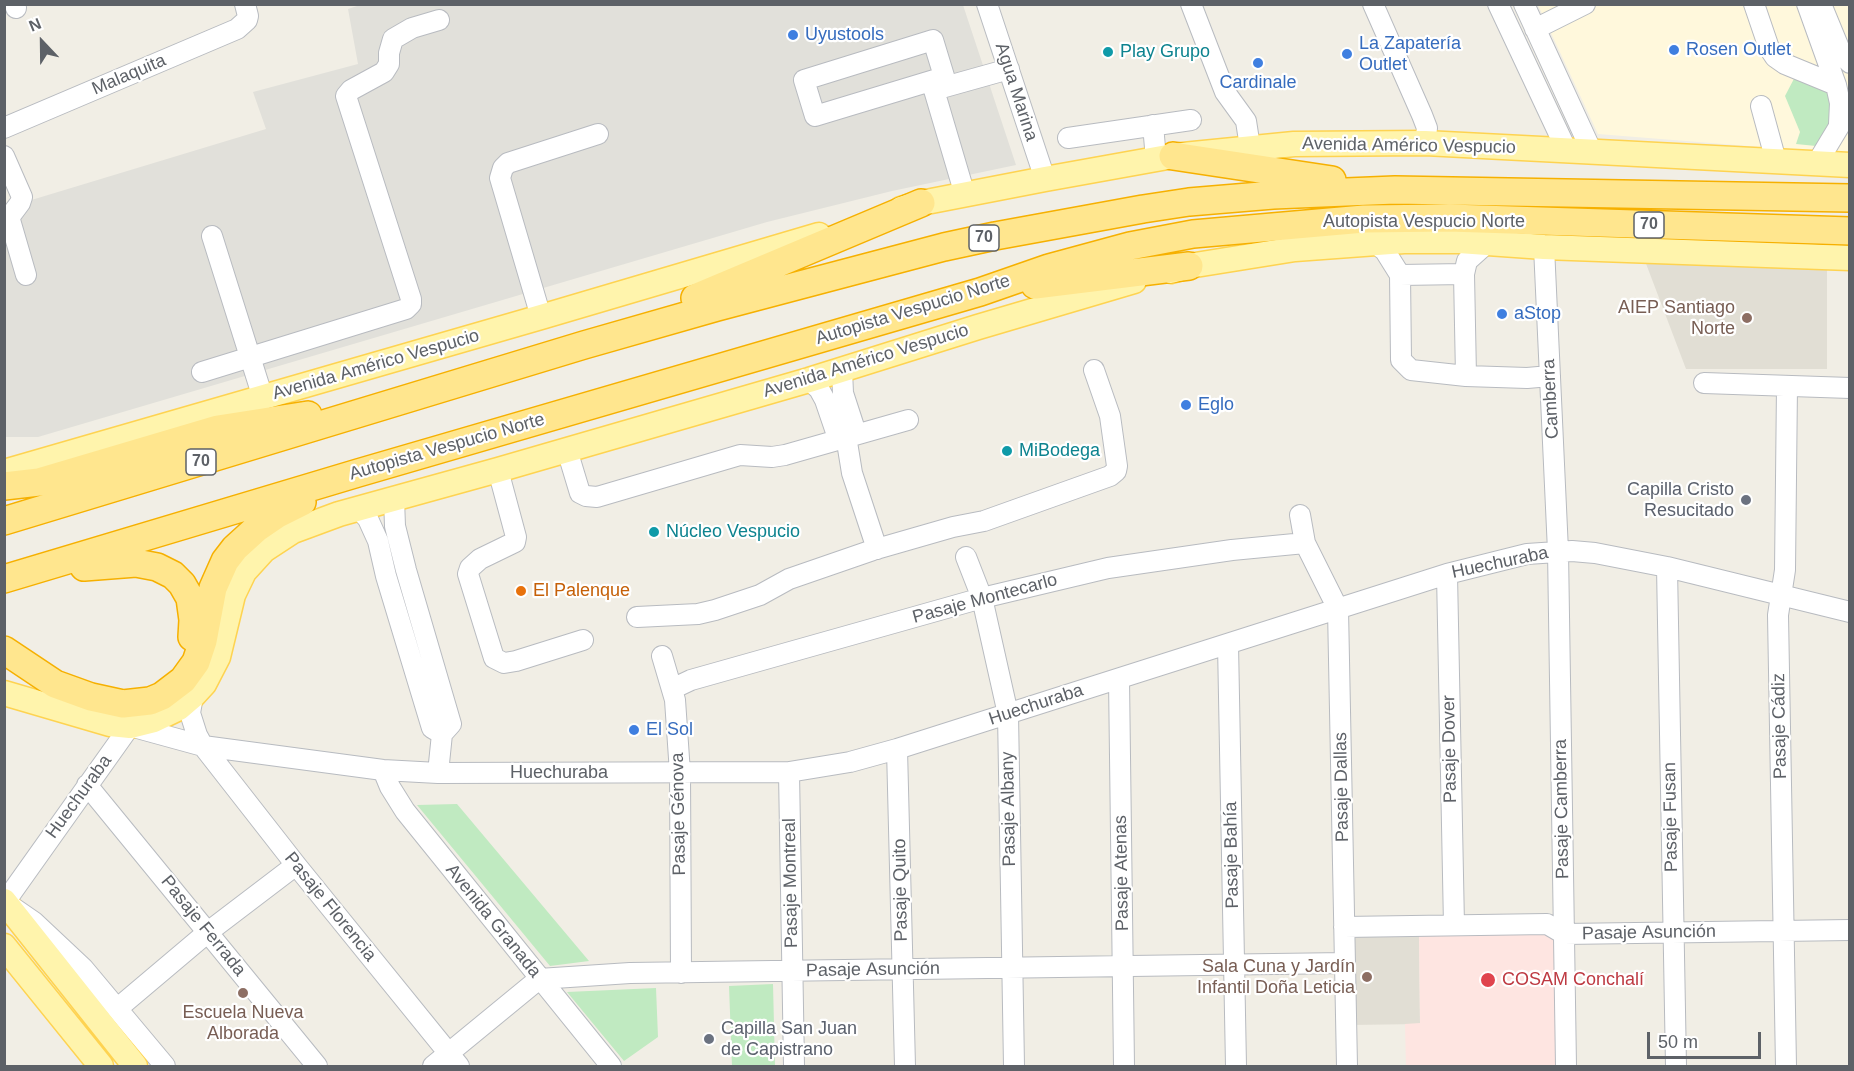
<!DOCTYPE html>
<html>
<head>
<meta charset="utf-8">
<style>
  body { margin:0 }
  #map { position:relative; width:1854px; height:1071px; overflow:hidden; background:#f1eee5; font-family:Helvetica,sans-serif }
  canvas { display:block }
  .frame { position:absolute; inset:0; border:6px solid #5d6167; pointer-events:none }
  .north { position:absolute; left:12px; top:12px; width:60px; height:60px; -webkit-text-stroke:4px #fff; paint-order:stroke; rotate:338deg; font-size:16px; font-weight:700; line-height:24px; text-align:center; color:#5d6167 }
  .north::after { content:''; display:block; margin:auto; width:21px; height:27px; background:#5d6167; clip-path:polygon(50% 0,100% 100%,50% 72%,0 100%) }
  .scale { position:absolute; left:1647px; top:1032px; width:114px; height:27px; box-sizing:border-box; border:3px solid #5d6167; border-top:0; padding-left:8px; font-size:18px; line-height:21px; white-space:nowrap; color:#5d6167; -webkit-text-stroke:4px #fff; paint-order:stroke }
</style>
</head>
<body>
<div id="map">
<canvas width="1854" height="1071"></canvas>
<div class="frame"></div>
<div class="north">N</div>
<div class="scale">50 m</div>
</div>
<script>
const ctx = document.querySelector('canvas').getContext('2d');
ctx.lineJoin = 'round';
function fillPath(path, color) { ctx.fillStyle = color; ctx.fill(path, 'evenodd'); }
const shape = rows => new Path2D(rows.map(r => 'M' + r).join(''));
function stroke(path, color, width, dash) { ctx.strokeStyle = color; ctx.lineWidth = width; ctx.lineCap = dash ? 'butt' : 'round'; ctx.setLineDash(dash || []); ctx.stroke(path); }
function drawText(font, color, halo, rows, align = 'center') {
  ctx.font = font + ' Helvetica,sans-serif'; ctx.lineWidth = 4.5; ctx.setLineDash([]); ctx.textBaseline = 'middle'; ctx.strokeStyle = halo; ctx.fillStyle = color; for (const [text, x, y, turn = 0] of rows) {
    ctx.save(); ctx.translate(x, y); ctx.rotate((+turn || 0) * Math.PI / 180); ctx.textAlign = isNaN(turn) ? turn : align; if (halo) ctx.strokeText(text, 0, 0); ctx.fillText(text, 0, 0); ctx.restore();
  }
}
fillPath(shape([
  [1538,5,1849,5,1849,154,1598,134]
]), '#fff8dc');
fillPath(shape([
  [363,4,963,5,1016,165,892,191,767,222,38,437,5,437,5,208,266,129,253,92,358,64,348,9]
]), '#e1e0da');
fillPath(shape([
  [1645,261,1827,268,1827,369,1686,369],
  [1419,932,1420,1024,1351,1025,1349,940,1356,934]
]), '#e1ded4');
fillPath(shape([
  [1546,929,1555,937,1558,1066,1406,1066,1405,1024,1420,1023,1419,932]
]), '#fee5e1');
fillPath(shape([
  [1797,73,1828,88,1833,96,1829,123,1816,146,1796,144,1800,132,1785,96],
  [457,804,589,961,550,966,417,805],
  [773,984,775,1066,732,1066,729,986],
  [656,988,658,1037,624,1061,567,992]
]), '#c0eac1');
const minor = shape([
  [15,4,16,8],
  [987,4,1045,179],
  [1191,4,1225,92,1246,121,1250,147],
  [1373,4,1422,115,1427,128,1425,143],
  [1498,4,1567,151],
  [1524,4,1592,152],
  [1754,4,1769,48,1775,57,1785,64,1836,85],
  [1807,4,1836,85,1840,103,1839,124],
  [1821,4,1842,55,1850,63],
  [1535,29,1585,4],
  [944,77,815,116,804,80,933,40,947,86],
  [1761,106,1776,161],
  [1153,125,1156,159],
  [4,128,237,29,247,20,248,16,245,4],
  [1068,138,1191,120],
  [4,156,22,197,20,203,11,215,10,220,26,275],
  [1817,163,1846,115],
  [965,195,934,90,1009,69],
  [212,236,263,398],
  [1375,243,1385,251,1400,275,1401,360,1411,370,1466,376,1527,378,1550,376],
  [1544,247,1558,551,1566,1066],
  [1400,275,1464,274],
  [541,317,500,178,503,168,508,163,598,134],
  [842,370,843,393,856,433],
  [202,372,406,309,411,304,411,299,346,96,351,90,384,72,389,64,389,53,393,39,412,28,439,20],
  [1466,376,1464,274,1467,261,1487,243],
  [809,380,819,389,825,400,838,438],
  [1704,383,1850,388],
  [846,436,852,473,877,549],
  [567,450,580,493,586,496,597,497,740,455,772,457,785,455,908,420],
  [498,470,516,537,515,542,480,559,470,568,468,574,494,658,504,663,516,661,583,640],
  [394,499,395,526,406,570,451,724,442,734,438,773],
  [359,509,368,519,378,541,386,576,432,728,442,734],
  [1300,515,1305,543,1338,609,1347,1066],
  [966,557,982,598,1008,714,1014,1066],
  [1667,567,1676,1066],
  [1447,574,1454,925],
  [637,617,698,614,715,610,760,595,789,579,873,550,953,527,984,521,1110,476,1116,471,1117,466,1110,416,1094,370],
  [1228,644,1236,1066],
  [662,656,675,700,680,773,681,973],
  [1119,679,1124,1066],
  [672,689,691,680,982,598,1108,568,1232,550,1305,543],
  [193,696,190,713,197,735,203,746,296,865,459,1066],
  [897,749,905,1066],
  [383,770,390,787,405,811,611,1066],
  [789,772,794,1066],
  [87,785,317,1066],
  [1344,927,1547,924,1564,934,1850,930],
  [118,1008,208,932,296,865],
  [165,1066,83,968,34,922,5,902,130,726,203,746,383,770,438,773,789,772,850,762,897,749,1447,574,1527,554,1572,551,1595,553,1667,567,1850,612],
  [433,1066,539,979,630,973,1345,963],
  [1786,1066,1778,615,1785,570,1787,386]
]);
const major = shape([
  [901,209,921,203,1045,179,1173,156,1294,144,1425,143,1850,165],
  [1171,271,1189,266,1295,249,1404,241,1459,241,1544,247,1850,258],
  [4,472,541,317,819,235],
  [4,693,110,724,130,726,154,720,179,708,193,696,204,684,218,657,233,595,244,572,264,550,293,531,339,514,498,470,809,380,978,327,1134,281],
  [4,901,135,1066],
  [4,946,101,1066]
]);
const highway = shape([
  [1173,156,1332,180],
  [1035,285,1189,266],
  [695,298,921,203],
  [4,486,39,482,218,429,308,415],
  [4,521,584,345,717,307,944,247,995,236,1143,209,1189,202,1273,195,1395,190,1850,198],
  [84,567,136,563,157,567,173,575,182,584,190,598,193,620,192,637],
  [4,579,358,473,980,292,1049,268,1130,246,1193,234,1364,219,1449,218,1850,231],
  [4,650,55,684,91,697,123,704,150,701,162,696,183,680,196,662,203,641,213,588,225,561,235,548,257,528,276,515,302,502]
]);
stroke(minor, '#b8bbc0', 22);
stroke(major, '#fed351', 27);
stroke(highway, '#f6b000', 30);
stroke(minor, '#fff', 20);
stroke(major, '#fff4ac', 24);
stroke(highway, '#ffe68e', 27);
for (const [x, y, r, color] of [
  [793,35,6,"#3f7fe0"],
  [1674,50,6,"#3f7fe0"],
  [1108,52,6,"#0f9aa8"],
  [1347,54,6,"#3f7fe0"],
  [1258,63,6,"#3f7fe0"],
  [1502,314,6,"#3f7fe0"],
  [1747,318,6,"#8d6e63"],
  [1186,405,6,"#3f7fe0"],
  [1007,451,6,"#0f9aa8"],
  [1746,500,6,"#6b7280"],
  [654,532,6,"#0f9aa8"],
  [521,591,6,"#e8710a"],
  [634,730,6,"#3f7fe0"],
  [1367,977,6,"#8d6e63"],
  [1488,980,8,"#e0444e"],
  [243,993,6,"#8d6e63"],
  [709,1039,6,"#6b7280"]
]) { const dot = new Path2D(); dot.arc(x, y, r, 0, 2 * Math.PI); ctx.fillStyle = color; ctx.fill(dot); stroke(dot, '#fff', 2); }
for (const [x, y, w] of [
  [1649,225,30],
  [984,238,30],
  [201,462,30]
]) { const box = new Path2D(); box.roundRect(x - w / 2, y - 13, w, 26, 4.5); ctx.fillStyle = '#fff'; ctx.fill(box); stroke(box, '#5d6167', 1.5); }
drawText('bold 16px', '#5d6167', null, [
  ["70",1649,225],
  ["70",984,238],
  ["70",201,462]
]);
drawText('18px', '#366cbe', '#fff', [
  ["Uyustools",805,35],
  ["La Zapatería",1359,44],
  ["Outlet",1359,65],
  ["Rosen Outlet",1686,50],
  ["Cardinale",1258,83,"center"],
  ["aStop",1514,314],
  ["Eglo",1198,405],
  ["El Sol",646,730]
], 'left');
drawText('18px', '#0d838f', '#fff', [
  ["Play Grupo",1120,52],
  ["MiBodega",1019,451],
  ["Núcleo Vespucio",666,532]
], 'left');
drawText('18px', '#5d6167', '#fff', [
  ["Malaquita",129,75,-23],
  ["Agua Marina",1016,92,72],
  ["Avenida Américo Vespucio",1409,146,1],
  ["Autopista Vespucio Norte",1424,222],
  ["Autopista Vespucio Norte",913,310,-17],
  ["Avenida Américo Vespucio",866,361,-17],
  ["Avenida Américo Vespucio",376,365,-16],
  ["Camberra",1551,399,-93],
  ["Autopista Vespucio Norte",447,447,-16],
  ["Huechuraba",1500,563,-12],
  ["Pasaje Montecarlo",985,599,-15],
  ["Huechuraba",1036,705,-18],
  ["Pasaje Cádiz",1780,726,-91],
  ["Pasaje Dover",1450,749,-91],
  ["Huechuraba",559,773],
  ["Pasaje Dallas",1342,787,-91],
  ["Huechuraba",79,797,-54],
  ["Pasaje Albany",1009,809,-91],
  ["Pasaje Camberra",1562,809,-91],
  ["Pasaje Génova",679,814,-91],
  ["Pasaje Fusan",1671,817,-91],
  ["Pasaje Bahía",1232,855,-91],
  ["Pasaje Atenas",1122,873,-91],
  ["Pasaje Montreal",791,883,-91],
  ["Pasaje Quito",901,890,-91],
  ["Pasaje Florencia",330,907,51],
  ["Avenida Granada",493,921,51],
  ["Pasaje Ferrada",203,926,51],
  ["Pasaje Asunción",1649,933,-1],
  ["Pasaje Asunción",873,970,-1]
]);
drawText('18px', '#785e54', '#fff', [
  ["AIEP Santiago",1735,308],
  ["Norte",1735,329],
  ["Sala Cuna y Jardín",1355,967],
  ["Infantil Doña Leticia",1355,988],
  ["Escuela Nueva",243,1013,"center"],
  ["Alborada",243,1034,"center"]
], 'right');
drawText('18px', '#5b616d', '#fff', [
  ["Capilla Cristo",1734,490],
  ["Resucitado",1734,511],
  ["Capilla San Juan",721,1029,"left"],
  ["de Capistrano",721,1050,"left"]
], 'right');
drawText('18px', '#c56008', '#fff', [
  ["El Palenque",533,591]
], 'left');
drawText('18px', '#be3a42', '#fff', [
  ["COSAM Conchalí",1502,980]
], 'left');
</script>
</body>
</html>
